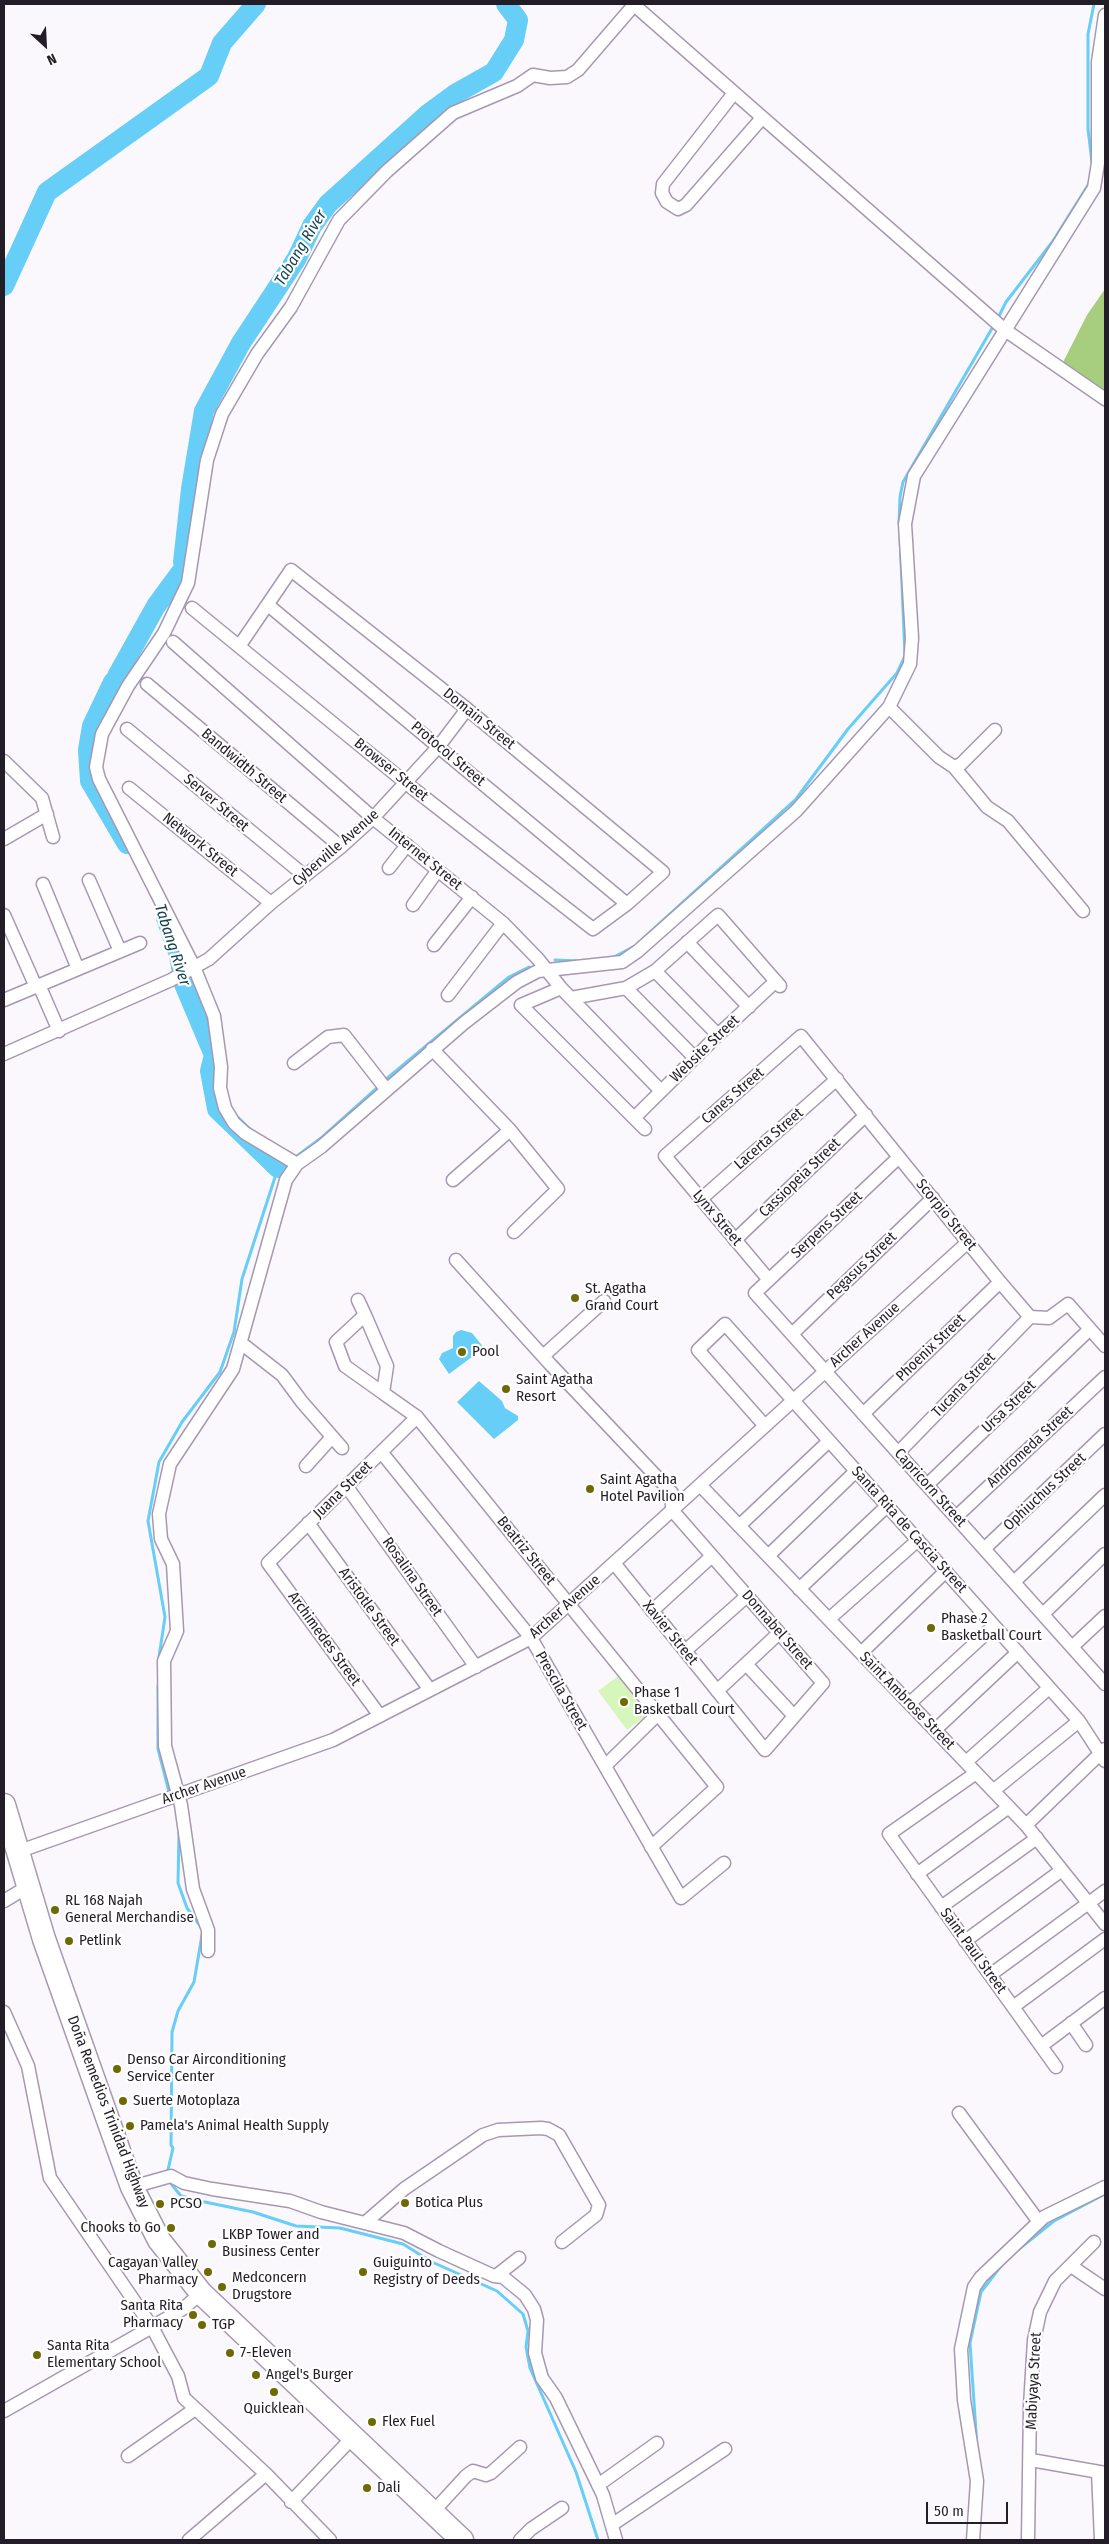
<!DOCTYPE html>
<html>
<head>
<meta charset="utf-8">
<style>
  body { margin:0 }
  #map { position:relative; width:1109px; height:2544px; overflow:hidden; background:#fbf8fd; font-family:"Fira Sans Condensed",sans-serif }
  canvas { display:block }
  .frame { position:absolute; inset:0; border:5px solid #221d27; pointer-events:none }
  .north { position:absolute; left:20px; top:20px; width:50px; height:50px; -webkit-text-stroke:4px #fff; paint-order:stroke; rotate:155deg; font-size:14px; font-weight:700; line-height:20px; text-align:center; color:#221d27 }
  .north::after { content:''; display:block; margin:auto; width:18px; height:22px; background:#221d27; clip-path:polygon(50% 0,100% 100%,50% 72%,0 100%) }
  .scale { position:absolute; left:926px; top:2502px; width:82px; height:22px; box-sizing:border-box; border:2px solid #221d27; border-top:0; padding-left:6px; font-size:15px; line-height:18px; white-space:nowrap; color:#221d27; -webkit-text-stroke:4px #fff; paint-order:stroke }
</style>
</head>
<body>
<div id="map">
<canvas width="1109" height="2544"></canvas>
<div class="frame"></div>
<div class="north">N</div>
<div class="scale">50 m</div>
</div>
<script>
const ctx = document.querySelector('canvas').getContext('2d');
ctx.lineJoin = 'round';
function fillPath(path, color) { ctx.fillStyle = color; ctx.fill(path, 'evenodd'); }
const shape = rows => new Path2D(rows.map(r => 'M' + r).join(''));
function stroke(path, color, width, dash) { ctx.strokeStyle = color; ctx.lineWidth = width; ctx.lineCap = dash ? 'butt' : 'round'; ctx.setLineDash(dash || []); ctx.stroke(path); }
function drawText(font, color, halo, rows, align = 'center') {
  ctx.font = font + ' "Fira Sans Condensed",sans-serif'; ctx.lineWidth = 4.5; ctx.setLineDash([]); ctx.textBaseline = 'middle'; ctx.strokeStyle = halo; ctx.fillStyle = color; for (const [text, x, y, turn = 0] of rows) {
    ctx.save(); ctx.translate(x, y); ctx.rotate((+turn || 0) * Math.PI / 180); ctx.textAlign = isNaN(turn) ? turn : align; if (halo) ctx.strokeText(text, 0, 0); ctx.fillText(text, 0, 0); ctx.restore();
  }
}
fillPath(shape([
  [621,1674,650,1713,627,1730,598,1691]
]), '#d7f6bb');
fillPath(shape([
  [1105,289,1105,408,1058,372,1087,315]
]), '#a7cd7f');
fillPath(shape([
  [461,1330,472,1333,484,1348,449,1374,439,1359,442,1353,453,1348,453,1336,456,1332],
  [479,1381,502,1401,505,1408,518,1416,518,1420,494,1439,457,1402]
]), '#66cef7');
stroke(shape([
  [1092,162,1088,129,1088,34,1094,4],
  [998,318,1006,302,1053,241,1090,182],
  [899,523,900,497,903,482,994,325],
  [638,943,796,799,848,729,897,673,905,656,900,537],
  [612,958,633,947],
  [555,960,579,961],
  [385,1080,509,977,529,967],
  [297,1156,321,1138,380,1085],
  [159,1657,165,1617,148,1521,159,1462,182,1422,220,1372,234,1332,242,1279,278,1168,285,1164],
  [158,1686,158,1749,169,1792],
  [179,1832,178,1883,187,1908,201,1927],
  [167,2174,173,2148,171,2145,172,2032,178,2011,194,1982,202,1935],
  [168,2180,181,2196,200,2201,253,2212,296,2226,340,2228,403,2244,432,2262,497,2291,523,2314,528,2331,526,2347,530,2368,576,2472,598,2540],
  [1014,2253,1054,2221,1105,2194],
  [977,2447,970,2343,981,2292,1001,2266]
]), '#66cef7', 3);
stroke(shape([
  [4,286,47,192,209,76,222,43,256,4],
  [183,562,191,489,204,411,241,343,297,258,312,226,328,204,429,113,455,94,494,72,514,40,518,20,506,4],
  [117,676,156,606,181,572],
  [113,682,92,726,88,750,90,781,127,844],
  [166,918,179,955,184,984,214,1055,210,1071,217,1109,278,1168]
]), '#66cef7', 20);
const street = shape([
  [633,4,1005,330,1105,399],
  [734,93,663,184,662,193,667,202,678,209,686,205,762,118],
  [268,605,627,904],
  [192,608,406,783,593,929,627,904,663,872,467,709,291,570,240,645],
  [173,642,373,818,503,923,538,959,561,988,661,1091],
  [147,684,341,847],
  [889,707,939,757,954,767,961,764,995,730],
  [127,729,305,876],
  [4,761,42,798,53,837],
  [954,767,987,807,1008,821,1083,911],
  [129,788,271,903],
  [4,839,47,814],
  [389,868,407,845],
  [89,880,120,951],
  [43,884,78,969],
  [413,905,438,870],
  [4,915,36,987],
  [687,942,749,1007],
  [434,945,472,897],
  [655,971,718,1035],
  [39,985,59,1031],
  [561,988,521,1005,645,1129],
  [626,988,695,1058],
  [448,995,503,923],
  [571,998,626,988,655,971,718,915,780,986],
  [4,1000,140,943],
  [432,1049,510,1130,453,1180],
  [4,1054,171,980,209,959,271,903,341,847,373,818,439,746,467,709],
  [294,1063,328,1037,344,1035,386,1089],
  [634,1118,718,1035,776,981],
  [510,1130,558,1189,514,1232],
  [899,1157,755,1293,1105,1684],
  [297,1164,245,1133,234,1123,225,1108,220,1088,221,1067,214,1016,194,967,99,779,96,767,102,734,128,686,164,633,188,583,207,460,222,414,257,354,291,307,339,220,387,171,453,113,517,86,533,75,550,78,567,77,578,70,634,5],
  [701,1199,837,1079],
  [735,1240,866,1115],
  [456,1260,550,1364,672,1493,672,1510,823,1683,765,1750,614,1563],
  [769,1280,665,1156,801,1036,1000,1282,1030,1317,1049,1318,1068,1304,1105,1346],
  [358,1300,365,1315,387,1366,383,1393,345,1366,336,1342,365,1315],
  [792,1334,933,1198],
  [241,1343,282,1375,302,1402,342,1448],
  [543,1356,604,1301],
  [383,1393,417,1417,717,1787,651,1847],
  [863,1414,1000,1282],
  [765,1426,698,1350,725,1324,1079,1721,1105,1761],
  [382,1453,531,1638,681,1898,724,1863],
  [898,1453,1030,1317],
  [306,1466,332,1437],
  [700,1485,1026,1825,1105,1924],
  [927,1485,1090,1329],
  [347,1487,476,1667],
  [956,1517,1105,1377],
  [308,1523,430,1690],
  [739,1526,829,1441],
  [984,1549,1105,1434],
  [768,1556,856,1471],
  [1014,1582,1105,1495],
  [799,1589,887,1506],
  [652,1611,712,1556],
  [1043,1614,1105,1554],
  [829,1619,918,1540],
  [1072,1647,1105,1616],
  [685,1651,747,1596],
  [861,1653,946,1571],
  [746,1664,794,1716],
  [717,1691,779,1633],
  [910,1703,994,1626],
  [380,1716,268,1563,417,1417],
  [935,1730,1018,1652],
  [966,1762,1049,1688],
  [605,1766,658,1714],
  [976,1773,889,1834,1056,2067],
  [993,1791,1079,1721],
  [1026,1825,1105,1749],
  [17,1852,333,1740,531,1638,968,1242],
  [917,1874,1009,1807],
  [4,1901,27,1887],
  [941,1907,1037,1838],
  [965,1941,1062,1870],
  [208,1951,208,1930,193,1889,181,1805,165,1746,164,1661,177,1631,173,1564,161,1539,159,1514,170,1464,233,1369,286,1180,297,1164,321,1147,464,1023,517,982,538,971,622,962,638,951,796,811,889,707,910,664,912,638,905,524,914,476,1094,188,1098,163,1098,62,1105,15],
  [990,1975,1105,1891],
  [1013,2007,1105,1939],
  [4,2012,28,2066,50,2178,152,2327,178,2376,184,2398,266,2474,330,2540],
  [1071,2023,1086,2045],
  [1041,2046,1105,1998],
  [959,2113,1039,2222],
  [132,2187,171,2176,184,2183,212,2189,290,2201,321,2212,404,2233,439,2251,494,2276,503,2277,525,2295,534,2309,537,2320,535,2353,542,2378,556,2398,603,2495,616,2540],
  [366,2222,404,2189,483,2135,498,2130,541,2128,548,2129,559,2135,599,2205,596,2215,562,2242],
  [1071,2266,1105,2289],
  [496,2276,519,2258],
  [4,2411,152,2327,184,2308,201,2293],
  [128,2456,195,2409],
  [1031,2460,1105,2473],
  [1098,2472,1101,2540],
  [598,2485,657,2443],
  [291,2502,353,2437],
  [433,2512,466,2476,473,2471,486,2475,491,2473,520,2447],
  [613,2524,725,2449],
  [189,2540,266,2474],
  [520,2540,531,2529,562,2508],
  [973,2540,977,2481,964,2400,961,2349,974,2287,981,2277,1044,2217,1105,2187],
  [1028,2540,1030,2406,1034,2340,1040,2312,1055,2281,1094,2242]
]);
const highway = shape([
  [4,1805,44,1939,119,2151,132,2187,159,2240,201,2293,462,2540]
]);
stroke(street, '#a698b1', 15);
stroke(highway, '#a698b1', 25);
stroke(street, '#fff', 12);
stroke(highway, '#fff', 22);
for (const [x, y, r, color] of [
  [575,1298,5,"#6d6903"],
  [462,1352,5,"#6d6903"],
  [506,1389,5,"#6d6903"],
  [590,1489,5,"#6d6903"],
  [931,1628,5,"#6d6903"],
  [624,1702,5,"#6d6903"],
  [55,1910,5,"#6d6903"],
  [69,1941,5,"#6d6903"],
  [117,2069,5,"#6d6903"],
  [123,2101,5,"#6d6903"],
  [130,2126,5,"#6d6903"],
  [405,2203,5,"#6d6903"],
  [160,2204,5,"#6d6903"],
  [171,2228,5,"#6d6903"],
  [212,2244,5,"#6d6903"],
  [208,2272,5,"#6d6903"],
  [363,2272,5,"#6d6903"],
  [222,2287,5,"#6d6903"],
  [193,2315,5,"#6d6903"],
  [202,2325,5,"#6d6903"],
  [230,2353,5,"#6d6903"],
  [37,2355,5,"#6d6903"],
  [256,2375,5,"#6d6903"],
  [274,2392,5,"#6d6903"],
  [372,2422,5,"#6d6903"],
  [367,2488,5,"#6d6903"]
]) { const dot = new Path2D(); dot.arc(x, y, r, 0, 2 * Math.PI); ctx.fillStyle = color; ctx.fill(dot); stroke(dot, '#fff', 2); }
drawText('15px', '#221d27', '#fff', [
  ["Domain Street",479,719,39],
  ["Protocol Street",448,754,40],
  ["Bandwidth Street",244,766,40],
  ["Browser Street",391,770,39],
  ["Server Street",216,803,40],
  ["Network Street",200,845,39],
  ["Cyberville Avenue",336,848,-41],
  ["Internet Street",425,859,39],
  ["Website Street",705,1049,-44],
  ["Canes Street",733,1096,-41],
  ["Lacerta Street",769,1139,-41],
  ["Cassiopeia Street",800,1178,-44],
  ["Scorpio Street",946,1215,51],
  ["Lynx Street",717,1218,50],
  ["Serpens Street",827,1225,-43],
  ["Pegasus Street",862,1266,-44],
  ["Archer Avenue",865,1335,-42],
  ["Phoenix Street",931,1348,-44],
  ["Tucana Street",964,1385,-46],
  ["Ursa Street",1009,1407,-44],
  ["Andromeda Street",1030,1447,-43],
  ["Capricorn Street",930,1488,48],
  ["Juana Street",343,1490,-44],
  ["Ophiuchus Street",1045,1492,-43],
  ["Santa Rita de Cascia Street",909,1530,48],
  ["Beatriz Street",526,1551,51],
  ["Rosalina Street",412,1577,55],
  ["Aristotle Street",369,1607,54],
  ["Archer Avenue",565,1607,-41],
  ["Donnabel Street",777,1630,49],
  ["Xavier Street",670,1633,51],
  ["Archimedes Street",324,1639,54],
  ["Prescila Street",561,1691,60],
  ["Saint Ambrose Street",907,1701,46],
  ["Archer Avenue",204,1786,-19],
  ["Saint Paul Street",973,1951,54],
  ["Doña Remedios Trinidad Highway",108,2112,69],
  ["Mabiyaya Street",1034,2381,-87]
]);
drawText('15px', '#221d27', '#fff', [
  ["St. Agatha",585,1289],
  ["Grand Court",585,1306],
  ["Pool",472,1352],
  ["Saint Agatha",516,1380],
  ["Resort",516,1397],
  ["Saint Agatha",600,1480],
  ["Hotel Pavilion",600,1497],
  ["Phase 2",941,1619],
  ["Basketball Court",941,1636],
  ["Phase 1",634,1693],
  ["Basketball Court",634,1710],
  ["RL 168 Najah",65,1901],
  ["General Merchandise",65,1918],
  ["Petlink",79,1941],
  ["Denso Car Airconditioning",127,2060],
  ["Service Center",127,2077],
  ["Suerte Motoplaza",133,2101],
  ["Pamela's Animal Health Supply",140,2126],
  ["Botica Plus",415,2203],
  ["PCSO",170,2204],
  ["Chooks to Go",161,2228,"right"],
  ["LKBP Tower and",222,2235],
  ["Business Center",222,2252],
  ["Cagayan Valley",198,2263,"right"],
  ["Pharmacy",198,2280,"right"],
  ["Guiguinto",373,2263],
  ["Registry of Deeds",373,2280],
  ["Medconcern",232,2278],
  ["Drugstore",232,2295],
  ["Santa Rita",183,2306,"right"],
  ["Pharmacy",183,2323,"right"],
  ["TGP",212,2325],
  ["Santa Rita",47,2346],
  ["Elementary School",47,2363],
  ["7-Eleven",240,2353],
  ["Angel's Burger",266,2375],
  ["Quicklean",274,2409,"center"],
  ["Flex Fuel",382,2422],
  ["Dali",377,2488]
], 'left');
drawText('italic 16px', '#174455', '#fff', [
  ["Tabang River",301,248,-59],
  ["Tabang River",172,945,72]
]);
</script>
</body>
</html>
